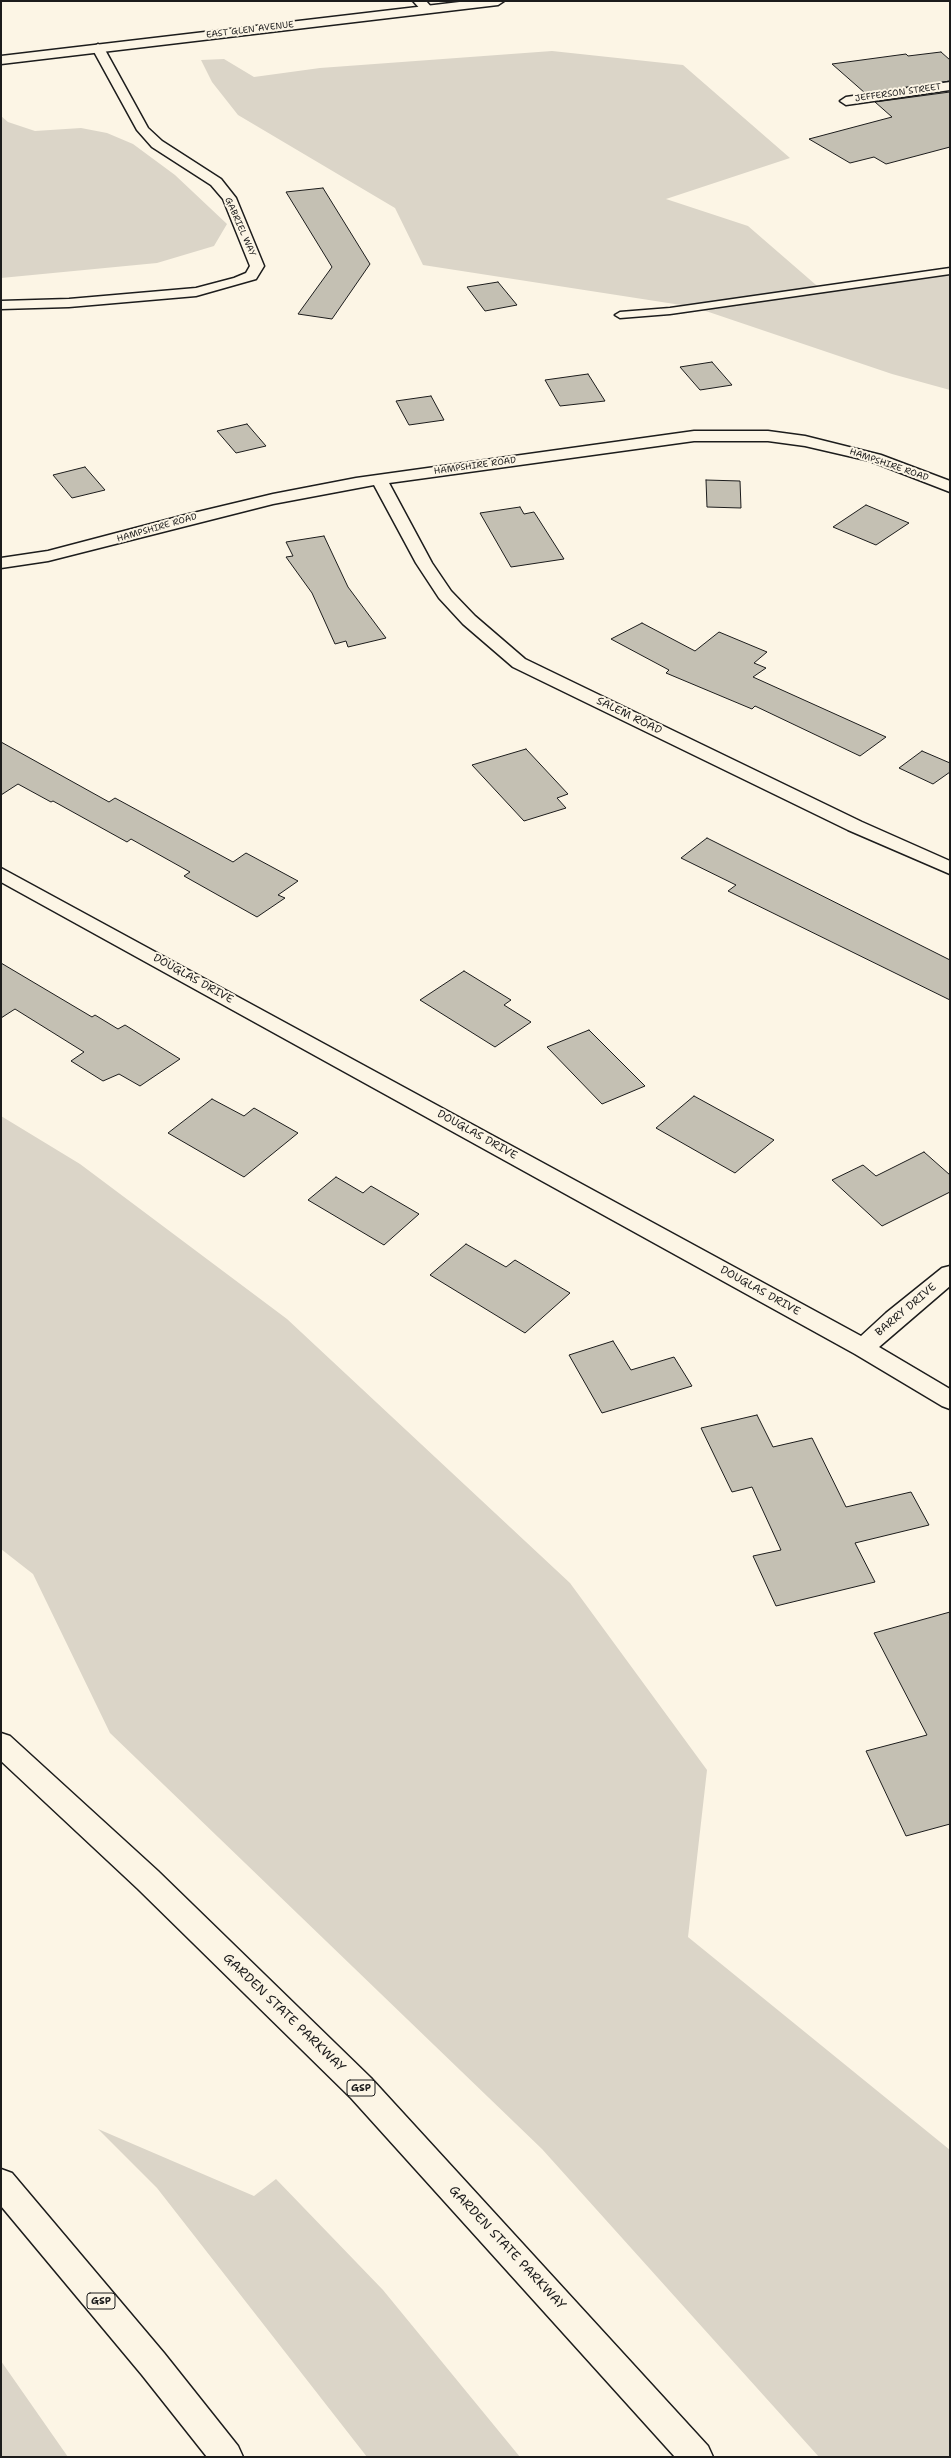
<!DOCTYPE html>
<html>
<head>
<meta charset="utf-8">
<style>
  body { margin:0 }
  #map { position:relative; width:951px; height:2458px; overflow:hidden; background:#fcf5e5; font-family:"Shantell Sans",sans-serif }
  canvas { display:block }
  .frame { position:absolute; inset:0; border:2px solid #1c1c1c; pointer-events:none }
</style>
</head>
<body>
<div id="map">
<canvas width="951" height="2458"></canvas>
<div class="frame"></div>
</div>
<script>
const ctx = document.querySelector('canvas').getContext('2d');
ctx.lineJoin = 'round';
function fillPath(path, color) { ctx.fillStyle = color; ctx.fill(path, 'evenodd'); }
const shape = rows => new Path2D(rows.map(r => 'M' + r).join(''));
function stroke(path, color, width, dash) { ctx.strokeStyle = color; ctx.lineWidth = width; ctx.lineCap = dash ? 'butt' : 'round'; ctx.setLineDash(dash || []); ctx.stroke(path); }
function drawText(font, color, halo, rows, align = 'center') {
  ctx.font = font + ' "Shantell Sans",sans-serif'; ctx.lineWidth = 4; ctx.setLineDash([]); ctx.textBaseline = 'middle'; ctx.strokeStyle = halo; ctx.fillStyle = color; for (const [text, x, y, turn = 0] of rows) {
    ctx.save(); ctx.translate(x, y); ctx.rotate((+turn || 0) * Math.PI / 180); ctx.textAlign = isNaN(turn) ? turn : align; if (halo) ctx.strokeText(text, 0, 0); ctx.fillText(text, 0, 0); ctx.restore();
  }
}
fillPath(shape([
  [552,51,683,65,790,158,666,199,748,226,823,291,950,272,950,390,892,374,694,307,423,265,395,208,238,115,212,82,201,60,224,59,254,77,320,68],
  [1,116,8,122,35,131,81,128,107,133,133,144,175,175,227,224,214,246,157,263,1,278],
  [1,1116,80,1164,287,1319,570,1583,707,1770,688,1937,950,2150,950,2457,819,2457,542,2149,110,1733,33,1574,1,1549],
  [98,2129,254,2196,276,2179,383,2290,520,2457,367,2457,157,2188],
  [1,2361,68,2457,1,2457]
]), '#dbd5c8');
const building = shape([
  [941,52,950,60,950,81,865,93,832,64,906,54,908,56,941,52],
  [950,92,950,147,886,164,874,157,850,163,809,139,892,117,875,102,950,92],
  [323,188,370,264,332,319,298,314,332,267,286,192,323,188],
  [498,282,517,305,485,311,467,287,498,282],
  [712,362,732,385,700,390,680,367,712,362],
  [588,374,605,401,560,406,545,380,588,374],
  [431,396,444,420,409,425,396,401,431,396],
  [247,424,266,446,236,453,217,431,247,424],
  [85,467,105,490,72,498,53,475,85,467],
  [706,480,740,481,741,508,707,507,706,480],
  [866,505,909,523,876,545,833,527,866,505],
  [520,507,524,514,534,512,564,559,511,567,480,513,520,507],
  [324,536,348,587,386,638,348,647,346,641,335,644,312,593,286,557,293,556,286,542,324,536],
  [642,623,695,651,719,632,767,652,754,663,766,668,753,677,886,737,860,756,755,706,752,709,666,673,669,670,611,639,642,623],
  [1,742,109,802,115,798,233,862,246,853,298,881,278,895,285,898,257,917,184,876,190,872,131,839,127,842,53,801,51,802,18,784,1,795,1,742],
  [526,749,568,794,557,798,566,808,524,821,472,765,526,749],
  [922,751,950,763,950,772,933,784,899,768,922,751],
  [707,838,950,960,950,1000,728,891,736,885,681,858,707,838],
  [1,963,92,1017,95,1015,118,1029,125,1025,180,1059,140,1086,119,1074,103,1081,71,1061,84,1052,15,1009,1,1018,1,963],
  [464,971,511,1000,504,1005,531,1022,495,1047,420,1000,464,971],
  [589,1030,645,1086,602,1104,547,1047,589,1030],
  [694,1096,774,1140,735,1173,656,1128,694,1096],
  [212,1099,244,1116,254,1108,298,1133,244,1177,168,1133,212,1099],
  [924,1152,950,1175,950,1192,882,1226,832,1180,863,1165,876,1176,924,1152],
  [336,1177,363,1193,371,1186,419,1214,384,1245,308,1200,336,1177],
  [466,1244,506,1267,515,1260,570,1293,525,1333,430,1275,466,1244],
  [613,1341,631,1370,674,1357,692,1386,602,1413,569,1355,613,1341],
  [757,1415,773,1447,812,1438,846,1507,911,1492,929,1525,855,1543,875,1582,776,1606,753,1556,781,1550,752,1487,732,1492,701,1428,757,1415],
  [950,1612,950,1824,906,1836,866,1751,927,1735,874,1633,950,1612]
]);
fillPath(building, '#c4c0b3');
stroke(building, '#1c1c1c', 1);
const service = shape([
  [950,268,950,274,670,314,620,318,615,315,620,312,670,308,950,268]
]);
const minor = shape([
  [413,1,426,1,433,9,427,13,423,12,413,1],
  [98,44,104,48,148,128,162,141,221,179,236,198,264,266,256,279,196,296,69,307,1,309,1,301,69,299,196,288,234,278,246,273,250,266,223,199,211,185,152,147,137,130,92,48,98,44],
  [950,82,950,90,846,105,840,101,846,97,950,82],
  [694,431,768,431,805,436,881,455,950,481,950,492,870,461,805,446,768,441,694,441,389,483,432,563,451,591,475,616,525,659,862,822,950,861,950,874,848,830,513,667,463,624,439,598,416,563,374,485,273,504,48,561,1,568,1,558,48,551,185,515,273,494,356,478,694,431],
  [1,868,861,1336,886,1313,942,1268,950,1266,950,1286,879,1347,950,1389,950,1409,942,1406,855,1354,1,882,1,868]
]);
const tertiary = shape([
  [468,1,504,1,498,5,1,64,1,56,468,1]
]);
const motorway = shape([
  [1,1733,10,1736,158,1871,371,2078,708,2446,713,2457,675,2457,351,2098,138,1889,1,1761,1,1733],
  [1,2169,12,2173,164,2353,238,2446,243,2457,207,2457,142,2375,1,2206,1,2169]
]);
stroke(service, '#1c1c1c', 3);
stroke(minor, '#1c1c1c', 3);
stroke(tertiary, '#1c1c1c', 3);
stroke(motorway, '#1c1c1c', 3);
fillPath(service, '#fcf5e5');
fillPath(minor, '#fcf5e5');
fillPath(tertiary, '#fcf5e5');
fillPath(motorway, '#fcf5e5');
drawText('9px', '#1c1c1c', '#fcf5e5', [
  ["EAST GLEN AVENUE",250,30,-7],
  ["JEFFERSON STREET",898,93,-8],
  ["GABRIEL WAY",240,227,66],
  ["HAMPSHIRE ROAD",889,465,19],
  ["HAMPSHIRE ROAD",475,466,-8],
  ["HAMPSHIRE ROAD",157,528,-16]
]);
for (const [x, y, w] of [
  [361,2088,28],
  [101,2301,28]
]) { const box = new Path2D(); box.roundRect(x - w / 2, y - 8, w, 16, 3); ctx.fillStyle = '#fcf5e5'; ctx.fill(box); stroke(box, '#1c1c1c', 1); }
drawText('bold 10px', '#1c1c1c', null, [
  ["GSP",361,2088],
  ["GSP",101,2301]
]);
drawText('11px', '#1c1c1c', '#fcf5e5', [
  ["SALEM ROAD",629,716,26],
  ["DOUGLAS DRIVE",193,979,29],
  ["DOUGLAS DRIVE",477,1135,29],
  ["DOUGLAS DRIVE",760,1291,29],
  ["BARRY DRIVE",906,1310,-40]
]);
drawText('13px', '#1c1c1c', '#fcf5e5', [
  ["GARDEN STATE PARKWAY",284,2013,44],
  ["GARDEN STATE PARKWAY",507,2248,47]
]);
</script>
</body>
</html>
